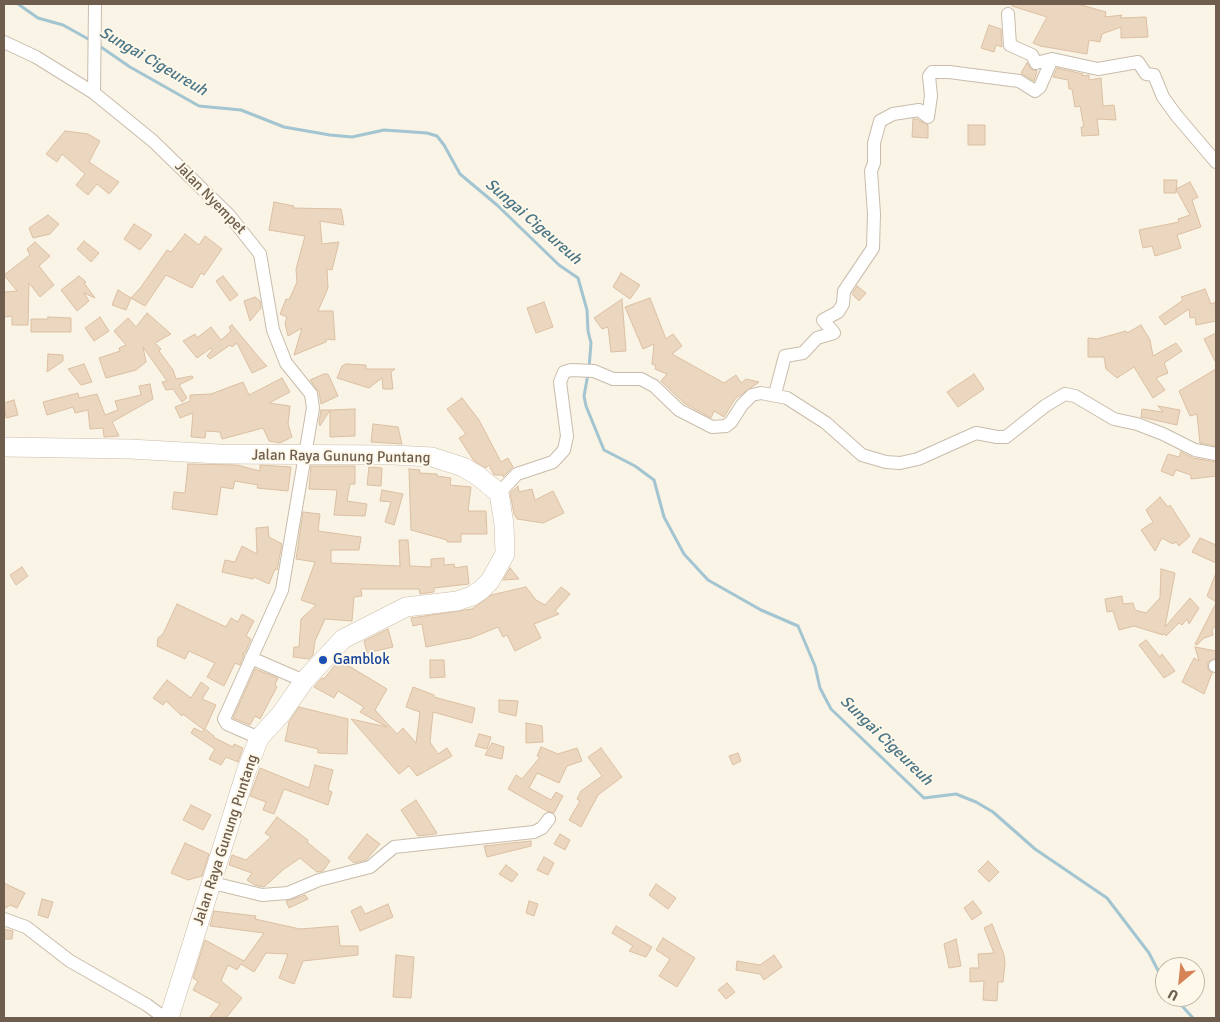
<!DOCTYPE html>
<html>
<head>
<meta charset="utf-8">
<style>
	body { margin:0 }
	#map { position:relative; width:1220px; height:1022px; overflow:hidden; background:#f9f4e5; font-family:Signika,sans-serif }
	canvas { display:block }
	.frame { position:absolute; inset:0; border:5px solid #6f5d4d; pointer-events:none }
	.north { position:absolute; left:1155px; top:957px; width:50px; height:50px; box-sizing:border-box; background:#fdf8ea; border:1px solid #c4baab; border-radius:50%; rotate:208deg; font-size:14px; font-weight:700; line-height:20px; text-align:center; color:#6f5d4d }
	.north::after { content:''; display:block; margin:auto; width:18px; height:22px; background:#d58357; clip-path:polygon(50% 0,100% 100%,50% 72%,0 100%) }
</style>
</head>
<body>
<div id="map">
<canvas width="1220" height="1022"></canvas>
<div class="frame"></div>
<div class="north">U</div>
</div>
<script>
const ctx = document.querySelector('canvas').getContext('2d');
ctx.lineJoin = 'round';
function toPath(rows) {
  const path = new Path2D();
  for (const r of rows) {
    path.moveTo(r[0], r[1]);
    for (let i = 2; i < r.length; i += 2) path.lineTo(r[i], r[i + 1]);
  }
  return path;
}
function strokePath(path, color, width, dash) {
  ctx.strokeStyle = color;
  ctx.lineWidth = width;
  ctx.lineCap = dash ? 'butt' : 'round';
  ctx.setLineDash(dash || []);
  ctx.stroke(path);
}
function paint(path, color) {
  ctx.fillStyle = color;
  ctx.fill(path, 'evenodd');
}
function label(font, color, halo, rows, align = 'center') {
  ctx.font = font + ' Signika,sans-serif';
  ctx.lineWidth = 4;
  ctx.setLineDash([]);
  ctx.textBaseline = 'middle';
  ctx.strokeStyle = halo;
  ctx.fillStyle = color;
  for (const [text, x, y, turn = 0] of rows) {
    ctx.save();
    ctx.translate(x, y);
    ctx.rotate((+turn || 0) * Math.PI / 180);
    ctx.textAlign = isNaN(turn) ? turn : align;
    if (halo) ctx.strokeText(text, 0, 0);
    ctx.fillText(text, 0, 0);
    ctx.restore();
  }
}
const stream = toPath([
	[18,4,38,18,63,25,90,40],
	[98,45,130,67,199,106,241,110,284,127,330,135,352,137,384,130,427,133,437,136,444,145,460,174,497,205,559,265,578,278,587,310,588,331,591,343,589,368],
	[588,374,584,396,586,406,604,450,635,466,654,480,664,517,684,554,708,580,761,610,798,626,815,666,820,688,831,709,924,798,956,794,976,802,993,812,1035,849,1107,898,1149,953,1165,984],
	[1174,997,1193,1018]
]);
const building = toPath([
	[1012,4,1078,4,1106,12,1105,17,1122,15,1120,18,1146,17,1148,37,1121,38,1121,27,1102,34,1100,42,1089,40,1087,54,1040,46,1033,43,1047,17,1012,6,1012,4],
	[989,25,1001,29,1002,47,996,45,994,52,981,48,989,25],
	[1027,63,1031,69,1037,71,1034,81,1021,73,1027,63],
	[1057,68,1083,74,1082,76,1089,75,1089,80,1101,78,1103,106,1114,105,1116,120,1097,119,1099,135,1082,136,1081,127,1084,127,1080,106,1075,107,1072,89,1069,89,1068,80,1053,77,1057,68],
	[913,119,917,119,928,125,928,138,912,137,913,119],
	[968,125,985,125,985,145,968,145,968,125],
	[65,131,88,134,100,141,89,162,119,182,109,194,97,184,88,195,76,185,85,174,62,154,57,162,46,154,65,131],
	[1164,180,1177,180,1176,193,1164,193,1164,180],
	[1190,182,1198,197,1192,200,1201,227,1177,235,1181,248,1155,256,1152,246,1143,248,1139,230,1179,222,1178,219,1190,215,1176,189,1190,182],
	[274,202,294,206,293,208,341,209,344,225,320,221,322,244,339,242,332,270,327,269,328,288,318,311,333,311,335,340,327,339,326,342,294,355,302,328,288,336,285,323,287,317,280,314,286,299,289,300,297,282,296,269,305,236,269,230,274,202],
	[48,215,59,224,50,234,33,238,29,228,48,215],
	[134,224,152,235,140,250,124,239,134,224],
	[185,234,199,245,205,236,222,249,204,275,201,273,192,288,166,275,145,306,131,298,141,287,167,250,171,252,185,234],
	[84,241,99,253,91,262,77,249,84,241],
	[35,242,50,256,39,266,54,285,40,297,29,283,28,325,12,325,12,316,4,317,4,292,17,291,4,275,30,255,27,249,35,242],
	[621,273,640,285,630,299,613,287,621,273],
	[79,276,86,282,84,283,95,298,84,293,89,301,77,311,61,290,79,276],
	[223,276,238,295,230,301,216,281,223,276],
	[857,286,866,293,859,301,852,294,857,286],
	[1205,289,1211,304,1216,302,1216,321,1196,325,1195,317,1190,318,1189,309,1165,325,1159,317,1183,300,1181,297,1205,289],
	[118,290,131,298,126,310,112,305,118,290],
	[255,297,260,301,261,308,250,321,244,301,255,297],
	[650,298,666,339,673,334,682,346,672,354,724,383,736,375,741,383,746,379,759,382,735,399,724,417,714,411,711,418,684,403,661,381,667,374,655,369,656,366,652,364,654,344,643,349,625,307,650,298],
	[622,299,626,351,611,352,608,327,602,329,594,318,622,299],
	[544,302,553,327,536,333,527,308,544,302],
	[147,313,171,334,155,343,161,349,159,351,173,370,176,379,192,376,193,378,179,385,187,398,182,402,173,389,166,390,162,382,167,381,143,347,146,362,136,370,106,378,99,358,120,351,119,348,126,345,114,331,128,318,136,327,147,313],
	[48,317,71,318,71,332,31,332,31,319,48,319,48,317],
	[100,317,109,331,94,341,85,328,100,317],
	[232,325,262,361,267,366,252,373,237,343,232,347,230,345,210,359,207,356,212,350,211,348,197,358,183,341,195,334,197,338,211,327,221,340,231,331,229,327,232,325],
	[1141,325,1150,340,1153,356,1176,343,1182,351,1164,363,1168,373,1156,378,1165,390,1153,398,1134,367,1117,378,1106,369,1104,357,1088,357,1088,338,1097,339,1126,331,1127,333,1141,325],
	[1216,333,1216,363,1204,339,1216,333],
	[48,354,63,355,63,361,47,372,48,354],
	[84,364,92,382,81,385,68,369,84,364],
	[346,364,366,365,366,369,395,369,391,372,393,389,383,389,382,378,369,388,337,378,342,366,346,364],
	[1216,369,1216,446,1200,443,1197,414,1190,416,1179,391,1216,369],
	[324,374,328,374,338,396,321,404,319,392,310,380,324,374],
	[974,374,984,389,958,407,947,392,974,374],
	[282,378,290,392,269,403,290,406,288,424,292,437,280,443,269,441,263,428,222,439,220,432,206,431,205,438,191,437,193,413,180,418,175,407,190,401,190,395,211,394,243,382,249,395,282,378],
	[150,384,153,399,112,422,119,436,104,437,103,428,90,429,88,410,75,413,73,407,47,415,43,402,78,393,79,398,97,394,105,415,118,410,115,401,141,395,139,386,150,384],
	[462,398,479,420,501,462,508,458,513,467,503,477,503,475,494,475,489,465,486,468,474,461,459,438,466,434,447,409,462,398],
	[14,400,18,415,6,418,4,403,14,400],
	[1158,406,1180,410,1177,425,1141,417,1142,409,1163,412,1158,406],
	[355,409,355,436,330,437,330,410,355,409],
	[321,410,330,410,320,426,319,422,321,410],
	[373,424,398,427,402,444,371,442,373,424],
	[1181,452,1193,458,1216,462,1216,476,1191,479,1191,475,1176,470,1173,476,1161,471,1168,454,1179,457,1181,452],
	[188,464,237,465,260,471,260,465,291,467,288,491,257,488,258,485,235,481,233,489,221,487,217,515,172,509,174,492,185,493,188,464],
	[311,466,355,466,355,484,350,484,347,501,367,504,365,516,334,515,337,490,309,489,311,466],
	[369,467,382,468,381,486,367,485,369,467],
	[409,469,420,470,419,473,437,474,437,476,451,478,450,485,471,487,468,511,486,511,487,534,461,534,461,542,447,542,447,540,411,530,409,469],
	[518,486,519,492,532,489,535,500,553,491,564,513,543,523,517,519,514,514,510,493,518,486],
	[382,490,403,494,394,525,385,522,391,502,380,501,382,490],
	[1160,497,1168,507,1170,505,1190,536,1179,546,1176,542,1173,544,1162,538,1155,551,1141,530,1153,522,1146,510,1160,497],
	[303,512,320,514,318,531,361,537,359,550,331,550,331,563,400,566,399,540,408,540,410,566,431,567,431,559,444,558,444,565,454,564,455,568,467,566,469,584,434,588,434,592,420,594,419,589,361,589,362,596,354,597,352,621,325,619,315,641,313,655,309,659,293,657,294,647,299,647,301,619,316,605,301,600,315,562,296,559,303,512],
	[268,527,269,537,282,544,277,570,275,569,269,584,254,577,253,579,222,572,225,560,235,562,242,546,257,554,256,528,268,527],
	[1200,538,1216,545,1216,563,1192,552,1200,538],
	[22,567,28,576,16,585,10,575,22,567],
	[510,568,519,579,503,580,510,568],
	[1161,569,1175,573,1165,627,1190,598,1199,608,1189,624,1187,619,1182,625,1179,623,1166,636,1164,633,1163,635,1134,626,1119,630,1113,611,1107,612,1105,599,1122,596,1123,604,1133,603,1135,610,1146,613,1160,598,1161,569],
	[1216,573,1216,602,1207,596,1216,573],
	[526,587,536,600,545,605,561,587,570,594,555,611,559,614,534,624,541,638,515,651,507,635,503,637,498,627,471,638,426,647,422,624,413,626,411,618,472,609,491,595,526,587],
	[1216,603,1216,625,1212,630,1213,635,1204,638,1197,645,1195,644,1216,603],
	[177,604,226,627,231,618,238,622,242,614,254,621,246,636,251,639,245,653,242,654,244,655,240,665,235,663,224,686,207,677,215,663,189,651,185,659,157,646,158,638,163,634,177,604],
	[388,629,393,647,367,653,364,641,388,629],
	[1146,640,1160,657,1162,654,1175,671,1164,678,1139,645,1146,640],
	[1195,647,1216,651,1216,658,1208,662,1208,670,1212,673,1204,694,1182,682,1194,658,1199,661,1195,647],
	[339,660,387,689,375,710,397,734,403,728,416,743,420,712,406,707,413,687,434,695,434,697,475,708,472,723,433,712,430,742,438,754,447,748,452,756,417,776,409,766,399,774,351,719,387,727,360,712,364,707,338,691,334,698,314,687,322,678,324,679,339,660],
	[430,660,444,660,445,677,430,678,430,660],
	[255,669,278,678,275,685,277,687,260,719,255,716,250,725,233,718,255,669],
	[167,680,191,698,201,682,209,688,202,699,216,705,205,729,214,736,213,737,233,747,234,744,243,748,238,762,226,757,221,765,209,759,215,749,191,733,194,728,202,732,204,730,183,714,182,716,166,701,163,705,153,698,167,680],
	[499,700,518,701,516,716,499,712,499,700],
	[299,707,348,719,347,754,318,753,318,749,285,741,289,722,299,707],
	[526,723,542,726,543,742,526,743,526,723],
	[479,734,491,737,487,749,475,746,479,734],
	[492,743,504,747,502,759,485,755,492,743],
	[541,747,558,754,577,748,582,761,567,766,559,783,537,773,529,788,551,800,556,792,563,796,554,813,547,811,508,789,516,775,522,779,540,757,537,756,541,747],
	[601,748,622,777,598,795,581,827,569,820,580,801,577,799,581,791,602,776,588,757,601,748],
	[738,753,741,761,733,765,729,756,738,753],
	[315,765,333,770,328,790,332,792,328,805,284,789,274,814,263,810,266,802,250,796,260,768,309,788,315,765],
	[416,800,437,833,435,834,418,836,401,810,416,800],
	[191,805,211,815,203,830,183,820,191,805],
	[277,817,308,840,307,842,330,861,323,871,317,872,300,858,284,869,264,887,255,885,247,880,252,873,229,865,232,855,246,860,271,837,265,833,277,817],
	[367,834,380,844,366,860,354,863,348,858,367,834],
	[560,834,570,840,565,850,554,844,560,834],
	[531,841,531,846,487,857,484,846,531,841],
	[185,843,209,854,202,876,188,880,171,873,185,843],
	[544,857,554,863,548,875,537,870,544,857],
	[988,861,999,872,989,882,978,871,988,861],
	[506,865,518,874,512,882,499,874,506,865],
	[4,883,25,893,17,908,10,905,4,909,4,883],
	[656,884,676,898,668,909,649,895,656,884],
	[305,895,308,899,289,908,286,901,305,895],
	[42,899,53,902,48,918,38,915,42,899],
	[529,901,538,904,534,916,526,913,529,901],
	[973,901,982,913,972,920,964,908,973,901],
	[388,904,393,917,360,931,351,911,361,906,365,914,388,904],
	[214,911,256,916,255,919,300,929,338,926,340,946,358,946,358,955,303,961,294,984,279,978,288,954,266,953,254,972,241,964,237,970,228,965,221,981,242,998,226,1018,209,1018,220,1004,193,990,198,981,193,978,205,940,244,961,264,933,210,926,214,911],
	[992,924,1004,955,1005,964,1003,982,998,982,997,1001,983,1000,984,981,970,982,970,968,979,968,978,954,994,953,984,928,992,924],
	[616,926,652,947,646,957,629,951,633,946,612,933,616,926],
	[4,929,13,931,12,939,4,939,4,929],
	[663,938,695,958,677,987,659,976,670,959,656,950,663,938],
	[956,939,961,966,949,968,944,944,956,939],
	[396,955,414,957,411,998,393,997,396,955],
	[774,955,782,967,764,980,760,974,736,970,737,961,760,965,774,955],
	[727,983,735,992,726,999,718,990,727,983]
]);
const street = toPath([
	[1008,14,1010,45,1032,55,1036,63,1052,59],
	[4,42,36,57,94,93,153,141,229,215,260,254,273,330,286,363,311,394,313,408,282,590,224,719,227,724,259,738],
	[1052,59,1098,69,1138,62,1146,74,1154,75,1163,97,1176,115,1216,162],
	[94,93,95,4],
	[775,394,785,356,803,353,817,338,834,333,823,320,838,312,843,304,844,291,873,248,874,214,871,171,874,163,874,143,880,121,893,114,919,110,928,117,931,96,929,76,932,72,949,72,1019,81,1035,91,1040,87,1052,59],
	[499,493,517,474,553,462,564,450,567,436,560,382,564,372,571,370,594,371,613,379,641,379,654,386,679,410,712,427,726,426,731,422,742,405,752,395,761,393,787,398,826,423,862,455,886,462,900,463,918,459,976,433,997,437,1006,437,1045,406,1065,394,1075,396,1114,419,1137,424,1163,434,1195,450,1216,454],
	[251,658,304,681],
	[1215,666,1216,666],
	[213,883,262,895,288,893,319,880,370,867,394,847,534,832,542,828,549,819],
	[4,919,26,927,70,961,147,1005,158,1013,160,1018]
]);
const secondary = toPath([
	[4,447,130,449,219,454,394,455,432,457,463,467,478,476,499,493,504,524,505,554,490,581,481,590,472,596,457,601,406,607,343,639,304,681,281,714,259,738,246,772,169,1018]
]);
const markers = [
	[323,660,5,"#1a4fb4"]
];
const streetNames = [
	["Jalan Nyempet",210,198,46],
	["Jalan Raya Gunung Puntang",341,457,1],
	["Jalan Raya Gunung Puntang",226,840,-72]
];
const transitNames = [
	["Gamblok",333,660]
];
const waterNames = [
	["Sungai Cigeureuh",153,62,30],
	["Sungai Cigeureuh",533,222,41],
	["Sungai Cigeureuh",886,741,44]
];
strokePath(stream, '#a3c4d1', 3);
paint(building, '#ebd6bf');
strokePath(building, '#dcbfa2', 1);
strokePath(street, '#c9bcac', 14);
strokePath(secondary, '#ccbdab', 20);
strokePath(street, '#fff', 12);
strokePath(secondary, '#fff', 19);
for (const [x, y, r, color] of markers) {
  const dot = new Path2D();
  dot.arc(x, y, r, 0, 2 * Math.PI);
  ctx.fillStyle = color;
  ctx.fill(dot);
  strokePath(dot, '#fdf8ea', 2);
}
label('15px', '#6f5d4d', '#fdf8ea', streetNames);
label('15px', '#164399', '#fdf8ea', transitNames, 'left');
label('italic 16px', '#4d7686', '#fdf8ea', waterNames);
</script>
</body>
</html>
